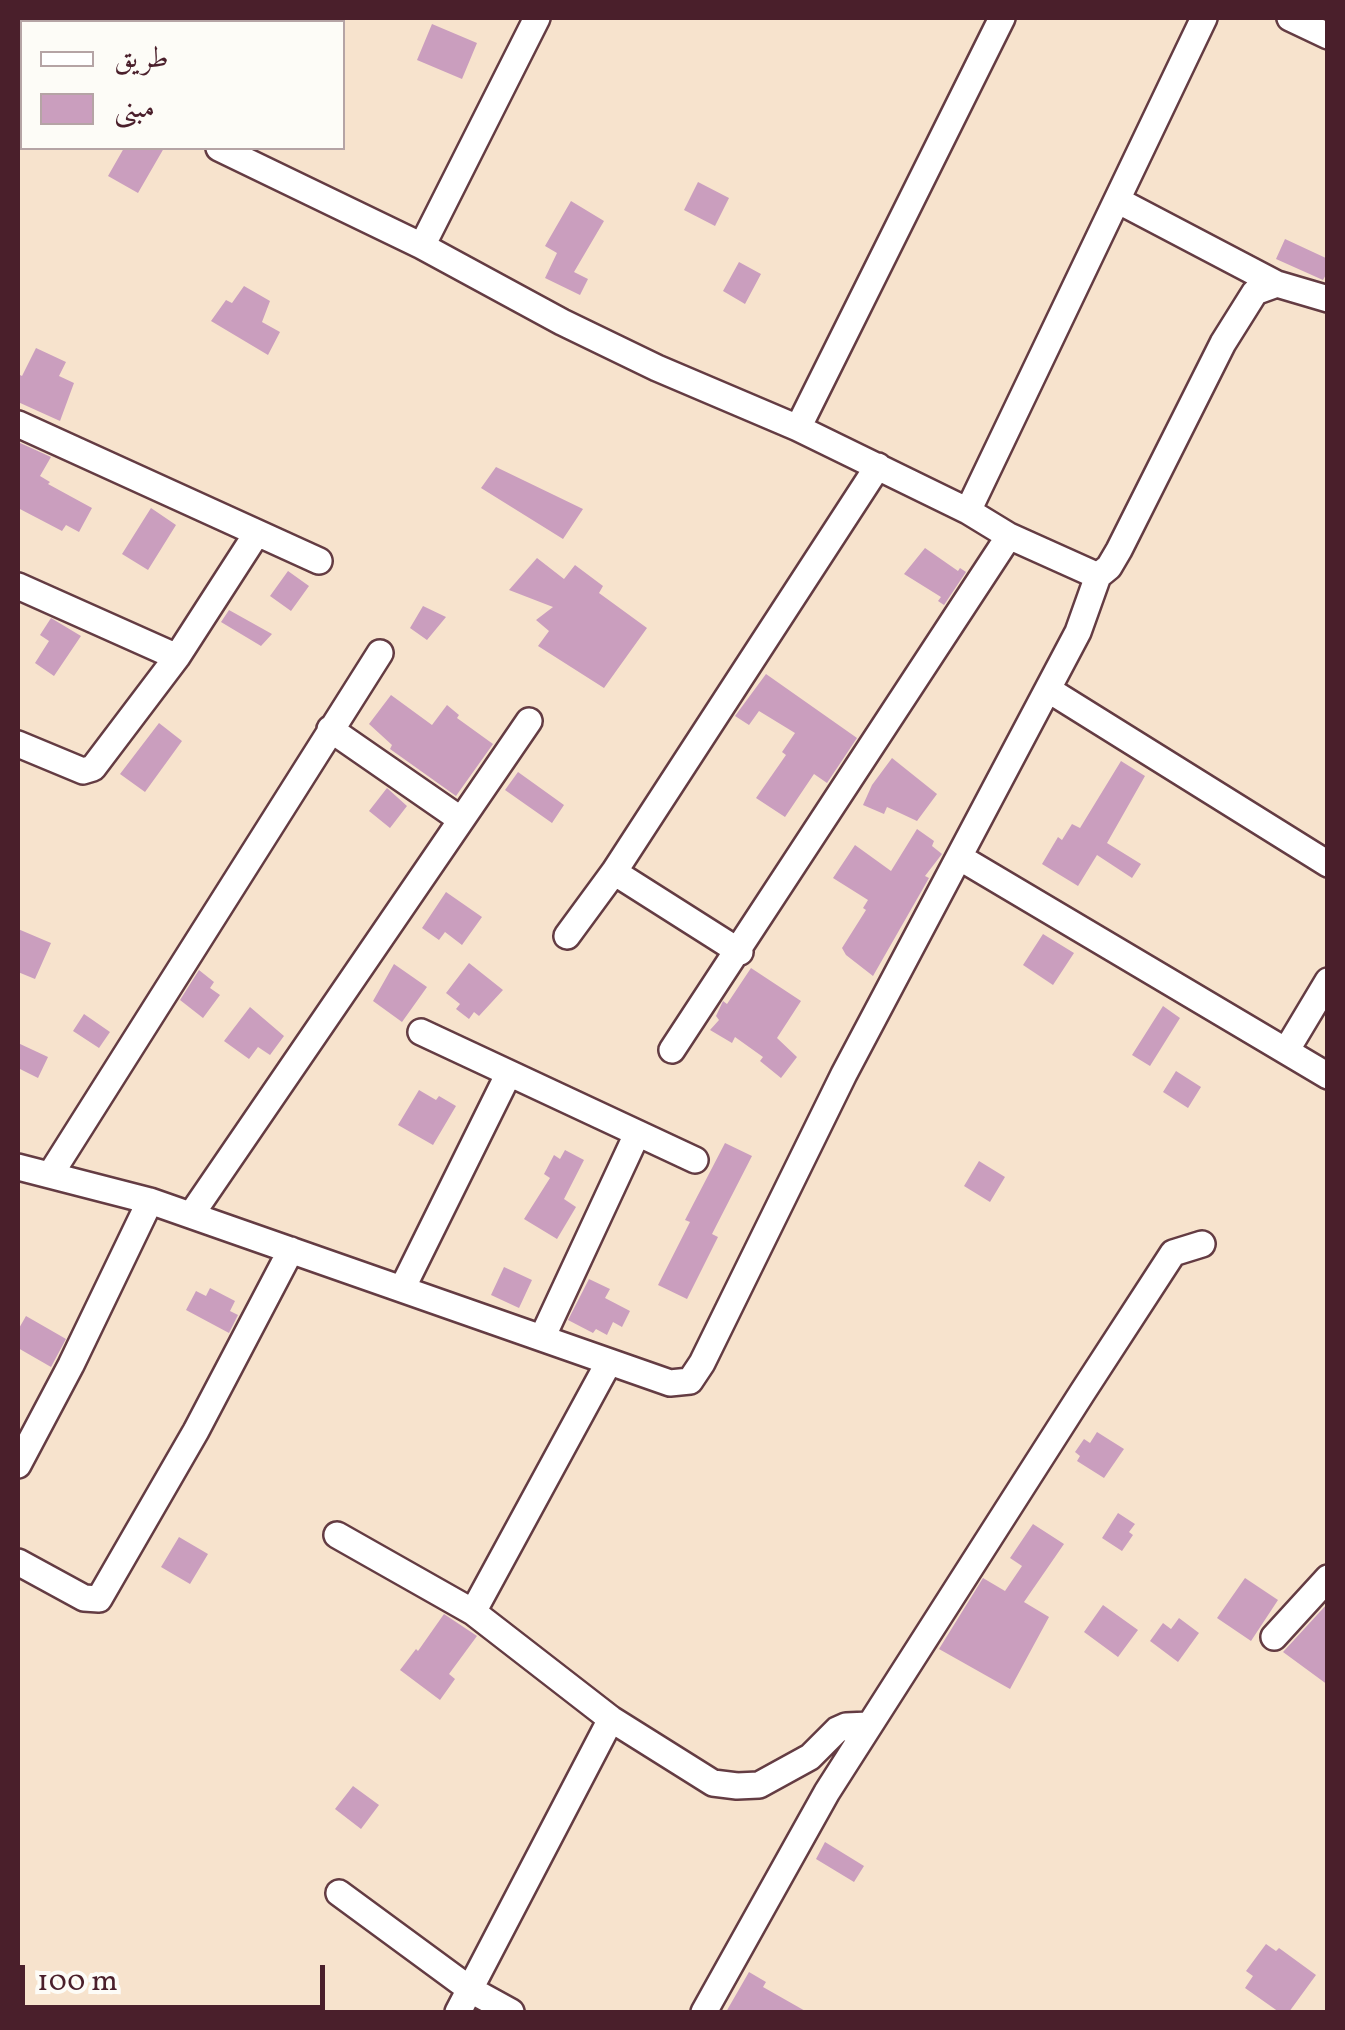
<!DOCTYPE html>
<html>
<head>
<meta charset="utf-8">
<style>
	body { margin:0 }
	#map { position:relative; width:1345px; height:2030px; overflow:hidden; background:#f7e3cd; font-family:Vollkorn,Amiri,serif }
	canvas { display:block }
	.frame { position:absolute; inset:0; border:20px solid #4a1f2b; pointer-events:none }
	.legend { position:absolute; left:20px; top:20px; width:325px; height:130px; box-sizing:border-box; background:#fdfcf7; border:2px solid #b5a4a5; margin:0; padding:12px 18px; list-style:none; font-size:30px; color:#4a1f2b }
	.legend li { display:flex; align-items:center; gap:20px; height:50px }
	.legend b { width:50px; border:2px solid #b5a4a5 }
	.scale { position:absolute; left:20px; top:1965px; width:305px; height:45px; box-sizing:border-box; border:5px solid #4a1f2b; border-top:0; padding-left:12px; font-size:30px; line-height:35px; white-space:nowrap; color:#4a1f2b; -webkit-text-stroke:8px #fdfcf7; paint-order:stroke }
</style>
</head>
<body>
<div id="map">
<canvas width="1345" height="2030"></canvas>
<div class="frame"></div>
<ul class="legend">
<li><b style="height:12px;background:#fff"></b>طريق</li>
<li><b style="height:28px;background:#ca9ebe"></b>مبنى</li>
</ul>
<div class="scale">100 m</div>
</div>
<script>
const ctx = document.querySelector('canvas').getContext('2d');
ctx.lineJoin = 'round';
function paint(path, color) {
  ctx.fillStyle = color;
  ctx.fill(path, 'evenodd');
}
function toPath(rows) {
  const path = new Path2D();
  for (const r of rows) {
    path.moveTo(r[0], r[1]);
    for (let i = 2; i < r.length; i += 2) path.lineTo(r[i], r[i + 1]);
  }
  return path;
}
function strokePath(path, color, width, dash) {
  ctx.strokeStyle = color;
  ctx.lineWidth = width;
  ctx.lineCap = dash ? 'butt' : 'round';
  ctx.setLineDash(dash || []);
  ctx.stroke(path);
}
const building = toPath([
	[432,24,477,43,462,79,417,60],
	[124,148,164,148,138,193,108,176],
	[698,182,729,198,715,226,684,210],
	[571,201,604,221,574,272,588,279,580,295,545,278,557,253,545,246],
	[1285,239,1328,259,1328,271,1323,280,1276,259],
	[739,262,761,274,745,304,723,291],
	[244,286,270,301,262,322,280,332,268,355,211,321,226,300,232,303],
	[36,348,66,362,59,376,74,383,60,421,18,402,18,374,22,376],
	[18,442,51,457,40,476,50,482,48,484,92,508,79,532,66,525,62,531,18,508],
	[496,467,583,509,563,539,481,488],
	[151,508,176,525,148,570,122,554],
	[925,548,958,571,960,568,966,572,944,605,938,601,941,597,904,574],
	[537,558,564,579,575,565,603,586,599,593,647,628,604,688,538,646,549,631,536,620,553,607,509,590],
	[288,571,309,586,291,611,270,596],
	[423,606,446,617,427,640,410,628],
	[229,610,272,634,261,646,221,622],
	[51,618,81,636,54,676,35,663,49,641,40,635],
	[766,674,857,738,827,783,814,774,785,817,756,798,786,755,782,752,795,733,759,711,749,725,735,716],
	[391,695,432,725,447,705,459,715,457,718,493,744,456,796,390,749,392,745,369,724],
	[159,723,182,741,145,792,120,774],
	[892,758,937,794,917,821,887,807,884,814,863,805,872,785],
	[1121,761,1145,776,1107,843,1141,864,1132,878,1097,855,1078,886,1042,864,1058,837,1062,840,1072,824,1080,828],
	[518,772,564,805,552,823,505,790],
	[387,788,407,806,390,828,369,811],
	[917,829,934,841,932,846,942,854,925,876,929,878,873,976,846,955,842,948,866,910,863,908,868,900,833,878,855,845,891,871],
	[446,892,482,917,462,945,445,932,439,940,422,928],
	[18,929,51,943,35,979,18,972],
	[1043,934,1074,953,1053,985,1023,965],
	[469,963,503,990,479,1016,474,1012,469,1019,456,1009,460,1004,446,993],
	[394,964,427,987,402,1022,373,1001],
	[751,968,801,1001,777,1038,797,1057,781,1078,760,1061,763,1057,735,1037,732,1043,710,1030,719,1020,716,1016,723,1001,727,1004],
	[199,970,214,982,210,988,220,995,203,1018,180,1000],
	[1163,1006,1180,1018,1150,1066,1132,1055],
	[250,1007,284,1036,270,1055,258,1047,249,1059,224,1041],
	[84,1014,110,1032,99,1048,73,1031],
	[18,1043,48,1057,38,1078,18,1068],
	[1176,1071,1201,1087,1188,1108,1163,1092],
	[419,1090,436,1100,439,1096,456,1106,433,1145,398,1125],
	[725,1143,752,1156,712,1234,718,1237,687,1299,658,1285,690,1222,685,1220],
	[565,1150,584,1160,564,1199,576,1207,557,1239,524,1219,550,1178,544,1174,554,1155,560,1159],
	[979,1161,1005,1177,990,1202,964,1186],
	[504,1267,532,1280,519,1308,491,1295],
	[589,1279,610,1289,605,1298,630,1311,622,1327,613,1322,607,1335,596,1329,593,1333,568,1320],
	[210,1288,235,1301,230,1311,238,1315,229,1333,186,1310,196,1291,206,1296],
	[26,1316,66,1339,51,1367,18,1348,18,1330],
	[1097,1432,1124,1449,1104,1478,1077,1461,1080,1456,1075,1452,1084,1439,1090,1443],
	[1118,1513,1135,1524,1129,1532,1133,1535,1122,1551,1102,1538],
	[1033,1524,1064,1544,1024,1602,1049,1617,1010,1689,939,1649,983,1578,1005,1591,1022,1566,1010,1558],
	[179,1537,208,1554,190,1584,161,1567],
	[1245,1578,1278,1600,1251,1641,1217,1618],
	[1328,1603,1328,1685,1283,1652],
	[1103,1605,1138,1630,1118,1657,1084,1632],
	[444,1614,477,1636,449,1674,455,1679,440,1700,400,1670,416,1649,418,1651],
	[1179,1618,1199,1633,1178,1662,1150,1641,1163,1623,1171,1629],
	[353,1786,379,1805,361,1829,335,1809],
	[825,1842,864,1866,854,1882,816,1859],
	[1266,1944,1276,1951,1279,1948,1316,1975,1289,2012,1279,2012,1245,1988,1253,1976,1246,1971],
	[749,1972,766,1982,763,1987,807,2012,726,2012]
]);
const minor = toPath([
	[1290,18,1328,36],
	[129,22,132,18],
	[324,22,327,18],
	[18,53,22,55],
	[219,148,422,246,562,322,657,368,798,428,968,511,1009,536,1098,576,1109,567,1119,550,1223,343,1255,292,1277,284,1328,299],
	[1117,200,1277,284],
	[422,246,537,18],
	[18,424,319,561],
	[798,428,1002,18],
	[968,511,1204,18],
	[18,586,177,657],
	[1049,690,1328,864],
	[330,729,460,819],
	[18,744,83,771,93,768,177,657,257,533],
	[959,857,1328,1076],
	[614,872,740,952],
	[567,936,614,872,878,466],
	[421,1032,695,1160],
	[672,1050,1009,536],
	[1286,1051,1328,981],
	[18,1167,150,1201,670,1383,690,1381,702,1363,844,1074,1078,632,1098,576],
	[50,1175,380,653],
	[191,1215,529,721],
	[402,1289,508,1075],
	[542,1338,637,1134],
	[609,1362,473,1612,611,1719,713,1783,737,1786,759,1785,810,1757,837,1730,846,1726,869,1725],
	[18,1465,71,1365,150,1201],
	[337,1535,473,1612],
	[18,1562,84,1598,99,1599,196,1431,291,1250],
	[1274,1637,1328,1578],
	[339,1893,471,1990,511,2012],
	[458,2012,611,1719],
	[704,2012,827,1792,1082,1393,1173,1253,1202,1244]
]);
paint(building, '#ca9ebe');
strokePath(minor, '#643c43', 30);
strokePath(minor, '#fff', 25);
</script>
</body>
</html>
